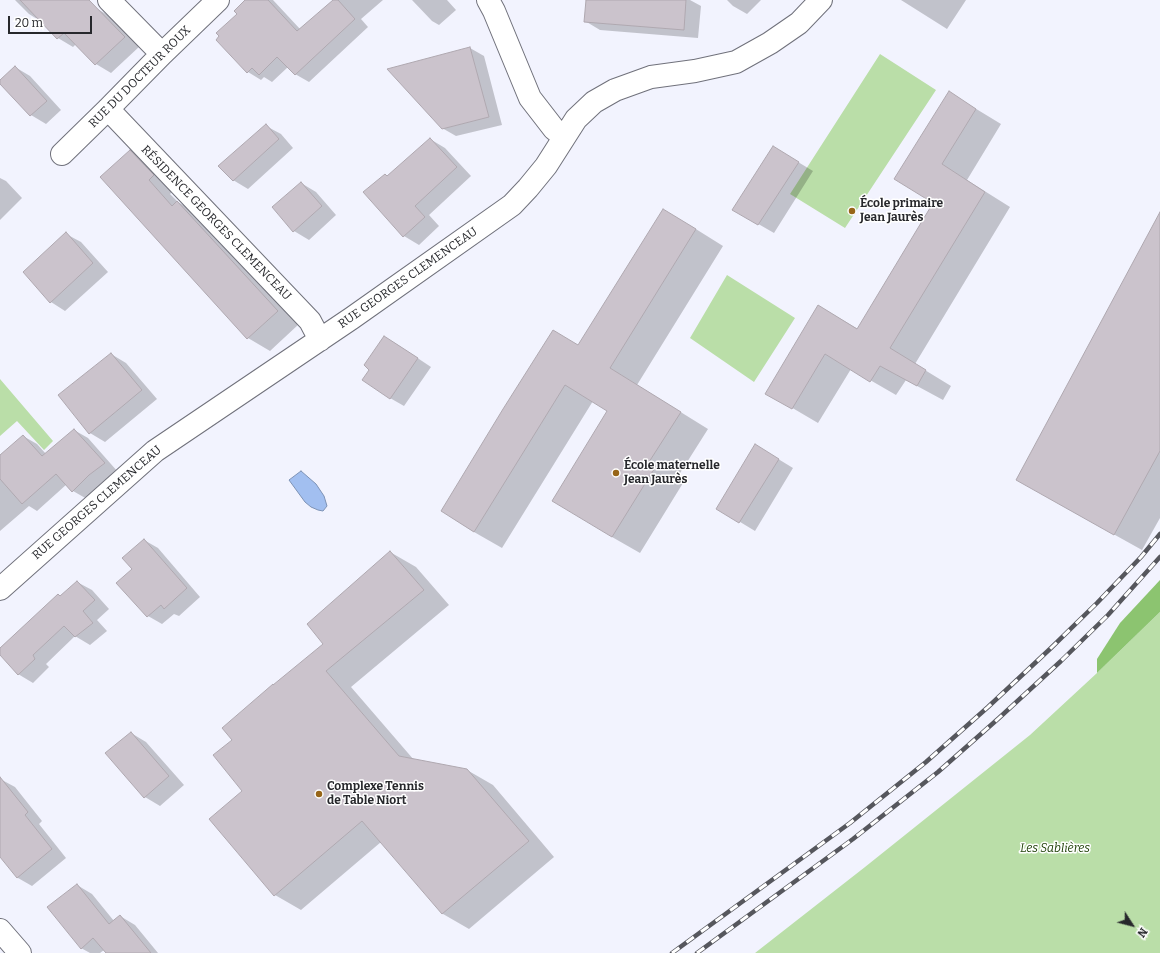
<!DOCTYPE html>
<html>
<head>
<meta charset="utf-8">
<style>
	body { margin:0 }
	#map { position:relative; width:1160px; height:953px; overflow:hidden; background:#f2f3fe; font-family:Bitter,serif }
	canvas { display:block }
	.north { position:absolute; left:1112px; top:905px; width:40px; height:40px; -webkit-text-stroke:3px #fff; paint-order:stroke; rotate:126deg; font-size:11px; font-weight:700; line-height:16px; text-align:center; color:#27282c }
	.north::after { content:''; display:block; margin:auto; width:14px; height:18px; background:#27282c; clip-path:polygon(50% 0,100% 100%,50% 72%,0 100%) }
	.scale { position:absolute; left:8px; top:16px; width:84px; height:18px; box-sizing:border-box; border:2px solid #27282c; border-top:0; padding-left:5px; font-size:12px; line-height:14px; white-space:nowrap; color:#27282c; -webkit-text-stroke:3px #fff; paint-order:stroke }
</style>
</head>
<body>
<div id="map">
<canvas width="1160" height="953"></canvas>
<div class="north">N</div>
<div class="scale">20 m</div>
</div>
<script>
const ctx = document.querySelector('canvas').getContext('2d');
ctx.lineJoin = 'round';
function paint(path, color) {
  ctx.fillStyle = color;
  ctx.fill(path, 'evenodd');
}
function toPath(rows) {
  const path = new Path2D();
  for (const r of rows) {
    path.moveTo(r[0], r[1]);
    for (let i = 2; i < r.length; i += 2) path.lineTo(r[i], r[i + 1]);
  }
  return path;
}
function strokePath(path, color, width, dash) {
  ctx.strokeStyle = color;
  ctx.lineWidth = width;
  ctx.lineCap = dash ? 'butt' : 'round';
  ctx.setLineDash(dash || []);
  ctx.stroke(path);
}
function label(font, color, halo, rows, align = 'center') {
  ctx.font = font + ' Bitter,serif';
  ctx.lineWidth = 3;
  ctx.setLineDash([]);
  ctx.textBaseline = 'middle';
  ctx.strokeStyle = halo;
  ctx.fillStyle = color;
  for (const [text, x, y, turn = 0] of rows) {
    ctx.save();
    ctx.translate(x, y);
    ctx.rotate((+turn || 0) * Math.PI / 180);
    ctx.textAlign = isNaN(turn) ? turn : align;
    if (halo) ctx.strokeText(text, 0, 0);
    ctx.fillText(text, 0, 0);
    ctx.restore();
  }
}
const green = toPath([
	[880,54,936,90,845,228,790,194],
	[727,275,795,318,754,382,690,338],
	[0,379,53,441,44,450,17,421,0,436],
	[1160,612,1160,953,755,953,865,867,1030,735,1097,673]
]);
const forest = toPath([
	[1160,580,1160,612,1097,673,1097,659,1120,623]
]);
const water = toPath([
	[301,471,316,484,324,496,327,506,323,511,318,510,311,507,305,502,289,480,301,471]
]);
const shadow = toPath([
	[15,0,72,0,96,8,111,17,140,46,111,73,96,64,76,44,73,47,58,38,42,22,29,14],
	[247,0,273,0,300,29,334,0,383,0,361,19,368,27,309,82,295,74,288,67,272,82,264,77,261,80,248,72,221,36,239,14],
	[412,0,447,0,456,10,439,25,432,21],
	[587,0,690,0,701,6,698,38,600,30,585,21],
	[727,0,761,0,747,14,733,6],
	[901,0,966,0,947,29],
	[470,48,484,56,502,125,456,136,442,128],
	[15,67,30,76,61,110,46,124,31,115,0,83,0,81],
	[950,93,1001,124,967,180,1010,207,915,364,951,386,943,400,906,380,896,395,851,369,818,423,767,393,819,306,858,329,934,203],
	[266,126,281,134,293,148,248,189,233,180],
	[430,139,445,148,471,176,429,215,439,226,419,245,404,236,388,177],
	[130,151,152,164,175,189,170,194,178,202,200,215,299,324,270,351,248,338],
	[788,156,813,171,774,233,734,210],
	[0,178,6,181,22,198,0,220],
	[301,183,316,192,336,215,309,240,294,231],
	[1160,213,1160,518,1142,550,1045,496],
	[691,226,723,246,637,385,708,429,677,478,683,483,640,553,612,537,608,411,593,401,502,548,474,532,442,511,578,346],
	[66,234,81,242,108,272,65,311,51,302],
	[385,337,398,345,431,367,404,406,390,398,371,369],
	[111,354,126,363,157,399,105,442,90,433,59,396],
	[74,430,88,438,118,472,87,499,73,491,67,484,37,511,29,506,0,531,0,456,23,436,37,444,46,454],
	[770,454,793,468,755,531,717,508],
	[144,540,158,548,200,597,179,616,174,614,162,624,148,616,134,569],
	[390,552,416,567,449,605,351,687,414,760,467,770,493,785,554,857,469,929,443,914,381,842,301,910,275,895,243,791,234,740,324,644],
	[77,582,92,590,109,609,97,620,107,631,90,645,75,636,46,664,49,667,33,683,18,674,0,654,0,649],
	[131,733,146,742,184,785,160,806,145,797,107,753],
	[0,777,2,780,15,787,42,821,39,824,66,858,32,886,18,878,0,856],
	[77,885,92,894,114,921,120,916,135,925,158,953,107,953,104,950,100,953,90,953,81,948]
]);
const building = toPath([
	[20,0,89,0,125,37,95,65,64,33,57,39,20,0],
	[245,0,268,0,297,31,333,0,338,0,355,19,295,75,277,57,259,75,252,68,247,73,216,40,219,36,216,33,237,14,234,11,245,0],
	[586,0,686,0,684,30,584,22,586,0],
	[470,47,489,117,442,129,387,69,470,47],
	[15,66,47,101,30,116,0,84,0,80,15,66],
	[949,91,976,109,942,164,985,192,890,348,926,370,917,386,880,366,870,382,825,354,792,409,765,394,818,305,857,329,933,203,894,179,949,91],
	[266,124,279,139,233,181,218,166,266,124],
	[430,138,457,167,415,206,425,217,403,237,363,192,385,174,387,176,430,138],
	[773,146,799,162,758,225,732,210,773,146],
	[130,150,154,175,149,180,172,206,177,201,278,311,247,339,100,177,130,150],
	[301,182,322,206,293,232,272,207,301,182],
	[663,209,696,229,610,368,681,412,649,462,656,466,612,537,552,501,607,411,565,385,474,532,441,511,503,409,553,330,578,345,663,209],
	[1160,212,1160,451,1114,535,1016,480,1160,212],
	[66,232,93,263,50,303,23,272,66,232],
	[384,336,418,358,390,399,362,380,369,370,364,365,384,336],
	[111,353,142,390,89,434,58,395,111,353],
	[74,429,105,463,89,475,72,492,56,474,22,504,0,479,0,455,23,435,42,456,74,429],
	[755,444,779,459,739,523,716,509,755,444],
	[144,539,187,588,164,609,161,605,147,617,116,583,132,569,122,558,144,539],
	[390,551,424,590,326,671,399,756,467,769,529,841,442,914,362,821,274,896,209,819,242,791,213,755,232,740,222,728,273,684,273,685,323,644,307,624,390,551],
	[77,581,95,600,83,611,93,623,75,637,64,626,33,655,35,659,18,675,0,655,0,648,58,594,60,596,77,581],
	[131,732,169,776,144,798,105,753,131,732],
	[0,777,28,812,25,815,52,849,17,878,0,857,0,777],
	[77,884,109,924,120,915,151,953,106,953,93,938,81,949,47,907,77,884]
]);
const minor = toPath([
	[109,0,162,54],
	[488,0,494,11,530,98,554,129,564,137],
	[108,109,310,321,320,340],
	[62,154,108,109,162,54,218,0],
	[0,589,155,451,352,318,512,205,528,188,546,166,576,119,594,102,615,90,651,77,695,71,736,62,770,43,799,23,821,0],
	[0,930,20,953]
]);
const rail = toPath([
	[672,953,850,823,926,762,988,707,1051,648,1097,603,1141,557,1160,534],
	[697,953,853,839,938,772,999,718,1061,661,1108,615,1160,557]
]);
const markers = [
	[852,211,4,"#976518"],
	[616,473,4,"#976518"],
	[319,794,4,"#976518"]
];
const streetNames = [
	["RUE DU DOCTEUR ROUX",140,77,-45],
	["RÉSIDENCE GEORGES CLEMENCEAU",216,223,46],
	["RUE GEORGES CLEMENCEAU",408,278,-35],
	["RUE GEORGES CLEMENCEAU",97,503,-41]
];
const poiNames = [
	["École primaire",860,204],
	["Jean Jaurès",860,218],
	["École maternelle",624,466],
	["Jean Jaurès",624,480],
	["Complexe Tennis",327,787],
	["de Table Niort",327,801]
];
const parkNames = [
	["Les Sablières",1055,849]
];
paint(green, '#badea8');
paint(forest, '#8cc470');
paint(water, '#a2bff0');
strokePath(water, '#7d92b5', 1);
paint(shadow, '#0003');
paint(building, '#cbc3cc');
strokePath(building, '#afa8b0', 1);
strokePath(minor, '#70717b', 24);
strokePath(minor, '#fff', 22);
strokePath(rail, '#56575d', 4.5);
strokePath(rail, '#fff', 3, [9]);
for (const [x, y, r, color] of markers) {
  const dot = new Path2D();
  dot.arc(x, y, r, 0, 2 * Math.PI);
  ctx.fillStyle = color;
  ctx.fill(dot);
  strokePath(dot, '#fff', 1.5);
}
label('12px', '#27282c', '#fff', streetNames);
label('bold 12px', '#27282c', '#fff', poiNames, 'left');
label('italic 12px', '#183b00', '#fff', parkNames);
</script>
</body>
</html>
